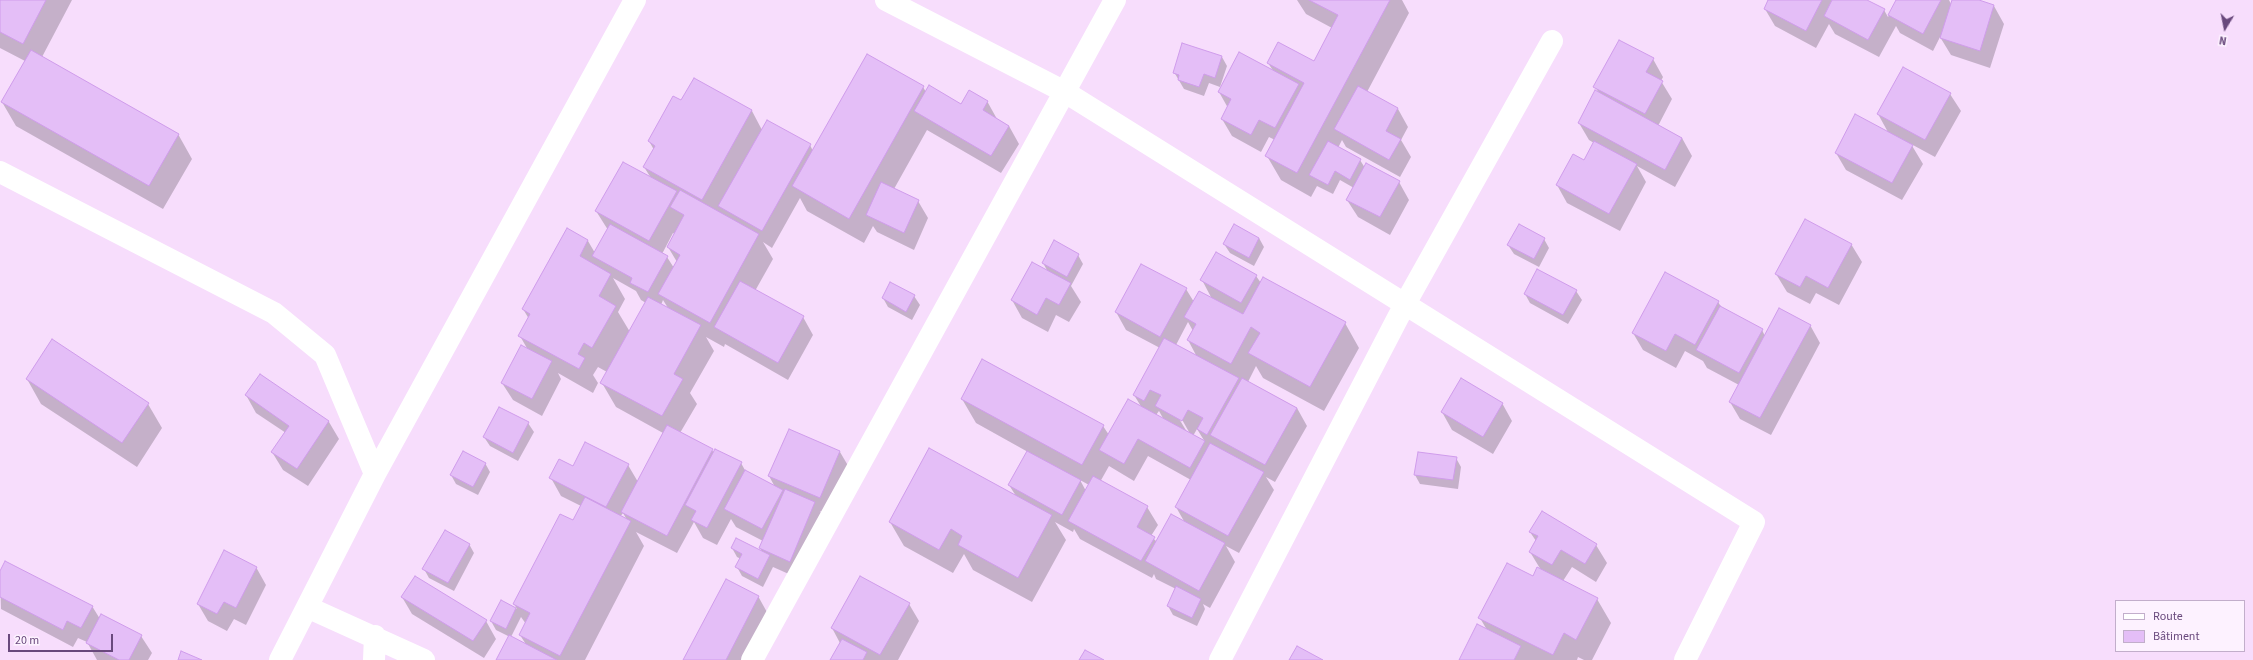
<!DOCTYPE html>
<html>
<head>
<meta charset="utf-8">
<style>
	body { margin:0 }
	#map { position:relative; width:2253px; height:660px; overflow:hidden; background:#fce9fe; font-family:"Source Sans 3",sans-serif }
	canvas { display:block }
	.legend { position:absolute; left:2115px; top:600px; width:130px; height:52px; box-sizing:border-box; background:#fdf2ff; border:1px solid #c2aecb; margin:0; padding:5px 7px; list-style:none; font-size:12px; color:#69497d }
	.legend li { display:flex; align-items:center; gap:8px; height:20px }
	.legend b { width:20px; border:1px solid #c2aecb }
	.north { position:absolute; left:2205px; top:8px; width:40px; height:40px; -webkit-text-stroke:3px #fdf2ff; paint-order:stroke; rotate:190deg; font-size:11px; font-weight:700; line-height:16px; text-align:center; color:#69497d }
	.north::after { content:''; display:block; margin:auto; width:14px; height:18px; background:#69497d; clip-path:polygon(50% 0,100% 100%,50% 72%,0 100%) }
	.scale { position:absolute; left:8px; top:634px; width:105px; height:18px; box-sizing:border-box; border:2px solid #69497d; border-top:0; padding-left:5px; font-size:12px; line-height:14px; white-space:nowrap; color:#69497d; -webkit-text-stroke:3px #fdf2ff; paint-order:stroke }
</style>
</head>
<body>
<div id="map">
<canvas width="2253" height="660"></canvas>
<ul class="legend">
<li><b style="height:5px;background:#fff"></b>Route</li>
<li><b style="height:11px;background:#e4bef7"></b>Bâtiment</li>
</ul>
<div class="north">N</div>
<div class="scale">20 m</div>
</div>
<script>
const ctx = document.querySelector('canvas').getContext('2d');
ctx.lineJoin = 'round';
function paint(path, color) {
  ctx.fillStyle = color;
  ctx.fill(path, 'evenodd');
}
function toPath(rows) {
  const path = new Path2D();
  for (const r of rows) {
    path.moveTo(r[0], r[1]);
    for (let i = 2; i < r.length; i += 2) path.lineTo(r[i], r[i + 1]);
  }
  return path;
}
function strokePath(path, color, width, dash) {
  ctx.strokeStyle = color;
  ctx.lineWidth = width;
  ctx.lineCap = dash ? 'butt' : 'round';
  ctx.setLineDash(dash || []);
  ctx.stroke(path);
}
const residential = toPath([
	[0,0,2253,0,2253,660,0,660],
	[2116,601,2244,601,2244,651,2116,651]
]);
const shadow = toPath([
	[0,0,72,0,42,57,178,134,192,159,163,209,16,126,2,102,25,61,0,48],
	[1297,0,1402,0,1409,13,1367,92,1398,109,1408,127,1401,140,1411,157,1400,177,1346,147,1342,140,1338,148,1360,160,1365,168,1399,182,1409,200,1390,235,1358,217,1347,200,1354,188,1340,180,1333,194,1317,186,1311,197,1281,180,1267,156,1275,140,1269,137,1261,152,1232,136,1222,119,1228,108,1219,92,1274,72,1268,63,1314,62,1332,28,1306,14],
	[1769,0,1865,0,1884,10,1888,17,1898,0,1949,0,1951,4,1953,0,1975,0,1994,6,2004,24,1990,68,1951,55,1940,37,1933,51,1900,33,1896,26,1879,57,1835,34,1829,24,1816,48,1775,26,1765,9],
	[867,55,923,87,926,92,961,105,987,101,997,119,1009,126,1019,144,1001,173,927,130,894,189,918,201,928,218,914,250,877,232,873,226,864,243,807,211,800,198,772,248,763,242,773,259,755,291,803,317,813,335,788,380,725,344,724,347,706,337,714,351,690,393,697,404,680,433,714,452,741,463,746,472,775,487,769,476,840,452,850,469,830,516,820,511,825,520,800,579,773,567,763,587,742,576,737,567,741,559,737,557,732,548,762,552,760,548,763,541,736,527,731,519,717,545,703,538,694,522,677,553,636,532,644,546,585,660,497,660,510,637,496,630,491,621,501,601,517,609,514,604,573,522,581,506,561,496,551,478,573,467,628,465,638,482,663,433,616,407,602,383,607,372,598,367,593,375,598,383,593,393,558,373,561,379,542,416,513,400,502,383,528,350,520,336,529,319,523,309,567,229,588,241,595,253,608,230,596,211,651,178,644,167,654,150,649,141,681,102,694,79,752,111,762,130,810,145,813,151],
	[673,233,675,234,668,247,677,262,674,268,667,257,662,254],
	[613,278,636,291,641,300,646,303,630,332,618,312,625,299],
	[663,300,668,308,661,305],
	[623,513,627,520,620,517],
	[521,617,526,624,520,635,527,646,511,637],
	[1222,57,1227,66,1220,87,1209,83,1204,96,1184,89,1174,72],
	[1653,59,1663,77,1661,81,1672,99,1658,126,1682,138,1692,156,1675,187,1637,166,1646,182,1620,231,1567,203,1557,185,1584,161,1594,143,1589,140,1579,123,1599,93,1595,87],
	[1950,94,1961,111,1935,157,1911,144,1923,164,1902,200,1846,170,1836,153,1889,134,1878,114],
	[1259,238,1264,247,1254,266,1230,253,1224,244],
	[1544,239,1549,248,1539,267,1514,254,1508,245],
	[1851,244,1862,262,1839,305,1816,293,1810,304,1787,292,1776,274],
	[1078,255,1083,264,1071,286,1081,302,1069,322,1056,315,1048,332,1022,318,1012,300,1048,272,1043,263],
	[1142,265,1186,289,1194,302,1212,299,1202,280,1256,276,1261,283,1345,323,1359,348,1324,411,1263,378,1256,366,1248,382,1297,408,1307,426,1275,482,1266,477,1274,490,1239,553,1226,546,1235,562,1210,608,1203,604,1205,609,1197,626,1173,615,1168,606,1176,589,1156,579,1154,574,1152,578,1080,539,1074,529,1073,532,1055,522,1066,540,1032,602,973,570,964,554,953,573,904,546,890,522,1016,496,1009,485,1028,452,976,423,962,399,1103,426,1109,435,1142,408,1134,395,1160,348,1126,330,1116,312],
	[1188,322,1193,331,1188,340,1197,357,1176,345],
	[1159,411,1164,420,1156,415],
	[1180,416,1189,432,1187,432,1178,417],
	[1197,429,1205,442,1193,436],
	[1148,456,1191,480,1176,507,1185,523,1157,542,1151,536,1158,525,1147,507,1100,482,1109,466,1134,481],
	[1080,480,1089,485,1086,491],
	[1576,291,1582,300,1568,324,1530,303,1525,294],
	[914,296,920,305,912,320,888,307,883,298],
	[1718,302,1722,308,1762,330,1765,336,1810,325,1820,343,1771,435,1740,419,1730,402,1739,385,1707,368,1703,361,1685,351,1676,368,1643,350,1633,333],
	[27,379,148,404,162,428,137,467,41,404],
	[246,395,329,422,339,439,308,486,283,470,272,452,286,433,256,413],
	[1502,403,1512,421,1493,454,1452,430,1442,412],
	[528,423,534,432,518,461,490,446,484,437],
	[1456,458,1461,467,1458,489,1420,484,1415,475],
	[485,463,490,472,478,495,456,484,451,475],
	[1542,513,1596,545,1607,563,1596,582,1572,567,1563,581,1597,599,1611,623,1592,660,1584,660,1578,657,1577,660,1461,660,1487,630,1480,618,1541,570,1530,552,1536,541,1530,532],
	[469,544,474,553,454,591,429,578,424,569],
	[256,567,266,585,246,625,234,619,227,631,208,621,198,604],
	[0,573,92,606,100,619,141,636,152,653,148,660,97,660,87,642,78,638,73,647,1,609],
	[758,596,768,614,745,660,684,660],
	[402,597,486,621,496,639,484,658,412,614],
	[909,604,919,621,898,660,831,660,840,643,832,628]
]);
const building = toPath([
	[0,0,46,0,23,44,0,32,0,0],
	[1309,0,1390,0,1297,173,1265,156,1304,83,1267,63,1278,42,1314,61,1338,15,1309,0],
	[1768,0,1822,0,1806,31,1764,9,1768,0],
	[1832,0,1867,0,1885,9,1868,40,1824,16,1832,0],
	[1896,0,1941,0,1923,34,1888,15,1896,0],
	[1952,0,1979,0,1994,5,1980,51,1940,38,1952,0],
	[1619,40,1654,58,1646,72,1663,81,1645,114,1593,87,1619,40],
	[1182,43,1222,56,1215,78,1204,74,1199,87,1178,80,1179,75,1173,73,1182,43],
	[31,50,179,134,149,186,1,102,31,50],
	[1239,52,1299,84,1275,128,1259,120,1251,135,1221,119,1231,99,1218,92,1239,52],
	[867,54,924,86,849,219,792,186,867,54],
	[1903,67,1951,93,1925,140,1877,114,1903,67],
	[694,78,752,110,702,200,643,167,655,146,648,141,673,96,681,100,694,78],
	[929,85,961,104,969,90,988,101,983,110,1009,126,991,156,914,111,929,85],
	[1358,86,1398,108,1386,131,1401,139,1389,160,1334,129,1358,86],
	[1595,90,1682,138,1665,170,1578,123,1595,90],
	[1855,114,1913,145,1892,183,1835,153,1855,114],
	[767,120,811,144,762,231,718,206,767,120],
	[1328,141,1361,159,1350,180,1335,171,1328,185,1309,175,1328,141],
	[1594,141,1637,164,1609,214,1556,185,1573,154,1584,160,1594,141],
	[623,162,677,191,649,241,595,211,623,162],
	[1366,163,1400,181,1380,217,1346,200,1366,163],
	[881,182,919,200,904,233,866,215,881,182],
	[680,190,759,234,710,323,658,294,680,255,667,247,684,215,670,207,680,190],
	[1805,219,1852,244,1828,288,1806,276,1800,287,1775,274,1805,219],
	[610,224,668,256,648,292,630,283,632,278,592,256,610,224],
	[1234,224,1259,238,1249,258,1223,244,1234,224],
	[1519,224,1545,238,1534,259,1507,245,1519,224],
	[567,228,588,240,580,256,611,274,599,296,616,306,592,348,584,343,578,354,585,358,579,369,518,336,530,314,522,309,567,228],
	[1054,240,1079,254,1067,277,1042,263,1054,240],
	[1216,252,1257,275,1241,303,1200,280,1216,252],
	[1032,262,1071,283,1059,305,1046,298,1037,315,1011,300,1032,262],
	[1141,264,1187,288,1160,337,1115,312,1141,264],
	[1537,269,1577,290,1563,315,1524,294,1537,269],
	[1665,272,1719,301,1695,345,1675,334,1666,351,1632,333,1665,272],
	[1263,277,1346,322,1310,387,1248,353,1260,333,1251,327,1231,364,1187,340,1196,324,1184,317,1199,291,1243,314,1263,277],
	[740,281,804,316,778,363,714,327,740,281],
	[890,282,915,295,906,312,882,298,890,282],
	[648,297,701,325,674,374,683,379,662,416,600,383,648,297],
	[1720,306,1763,329,1739,373,1696,350,1720,306],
	[1779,308,1811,325,1760,418,1729,402,1779,308],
	[1164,338,1239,378,1207,435,1197,429,1203,418,1188,410,1182,421,1155,406,1161,395,1150,390,1144,401,1133,395,1164,338],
	[52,339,149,403,122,443,26,379,52,339],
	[521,345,552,361,532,399,501,383,521,345],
	[982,359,1104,425,1082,465,961,399,982,359],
	[260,374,329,421,297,469,271,452,289,426,245,395,260,374],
	[1242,378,1297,408,1265,465,1210,435,1242,378],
	[1461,378,1503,403,1483,437,1441,412,1461,378],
	[1128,399,1205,441,1190,468,1138,439,1124,464,1099,450,1128,399],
	[499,407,529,422,513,453,483,437,499,407],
	[667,425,713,449,667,536,621,512,667,425],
	[789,429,840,451,820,498,768,476,789,429],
	[585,442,629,464,606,507,549,478,559,459,573,466,585,442],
	[1210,443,1264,472,1228,536,1175,507,1210,443],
	[929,448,1052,515,1018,578,958,545,962,536,951,529,939,550,889,522,929,448],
	[715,449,742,462,707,528,691,520,696,511,685,505,715,449],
	[463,451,486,463,473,487,450,475,463,451],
	[1027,451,1081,480,1062,515,1008,485,1027,451],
	[1418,452,1457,457,1453,480,1414,475,1418,452],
	[745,470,783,490,762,529,724,509,745,470],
	[1093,476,1148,506,1137,527,1155,537,1141,561,1068,521,1093,476],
	[785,489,815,502,790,562,759,548,785,489],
	[585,497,631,521,560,656,519,635,530,613,513,604,560,514,573,520,585,497],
	[1542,511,1597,544,1585,564,1561,550,1552,565,1529,552,1538,536,1529,532,1542,511],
	[1171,514,1225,543,1199,591,1145,561,1171,514],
	[445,530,470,544,448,583,422,569,445,530],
	[736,538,770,555,758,579,735,567,742,554,731,548,736,538],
	[224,550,257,567,236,608,224,602,217,614,197,604,224,550],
	[5,561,93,606,81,628,67,621,63,630,0,597,0,571,5,561],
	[1507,563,1533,576,1537,567,1598,598,1576,640,1564,633,1553,655,1478,618,1507,563],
	[415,576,487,620,473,641,401,597,415,576],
	[860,576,910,603,880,655,831,628,860,576],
	[726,579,759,596,726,660,683,660,726,579],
	[1176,586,1201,599,1192,618,1167,606,1176,586],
	[501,600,516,608,506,629,490,621,501,600],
	[101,614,142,635,129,660,119,660,86,643,101,614],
	[1477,624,1521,646,1514,660,1459,660,1477,624],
	[509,635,557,660,496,660,509,635],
	[842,639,867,652,863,660,830,660,842,639],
	[1297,646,1323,660,1289,660,1297,646],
	[1085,650,1104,660,1079,660,1085,650],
	[181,651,202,660,178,660,181,651]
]);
const minor = toPath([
	[886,0,1065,92,1754,522,1685,660],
	[0,172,274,313,325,355,375,474],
	[307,607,424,660],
	[280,660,375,474,635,0],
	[374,660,375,636],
	[752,660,1115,0],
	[1220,660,1405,304,1552,41]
]);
paint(residential, '#f7ddfc');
paint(shadow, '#0003');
paint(building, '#e4bef7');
strokePath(building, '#d09cec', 1);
strokePath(minor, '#fff', 22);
</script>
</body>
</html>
